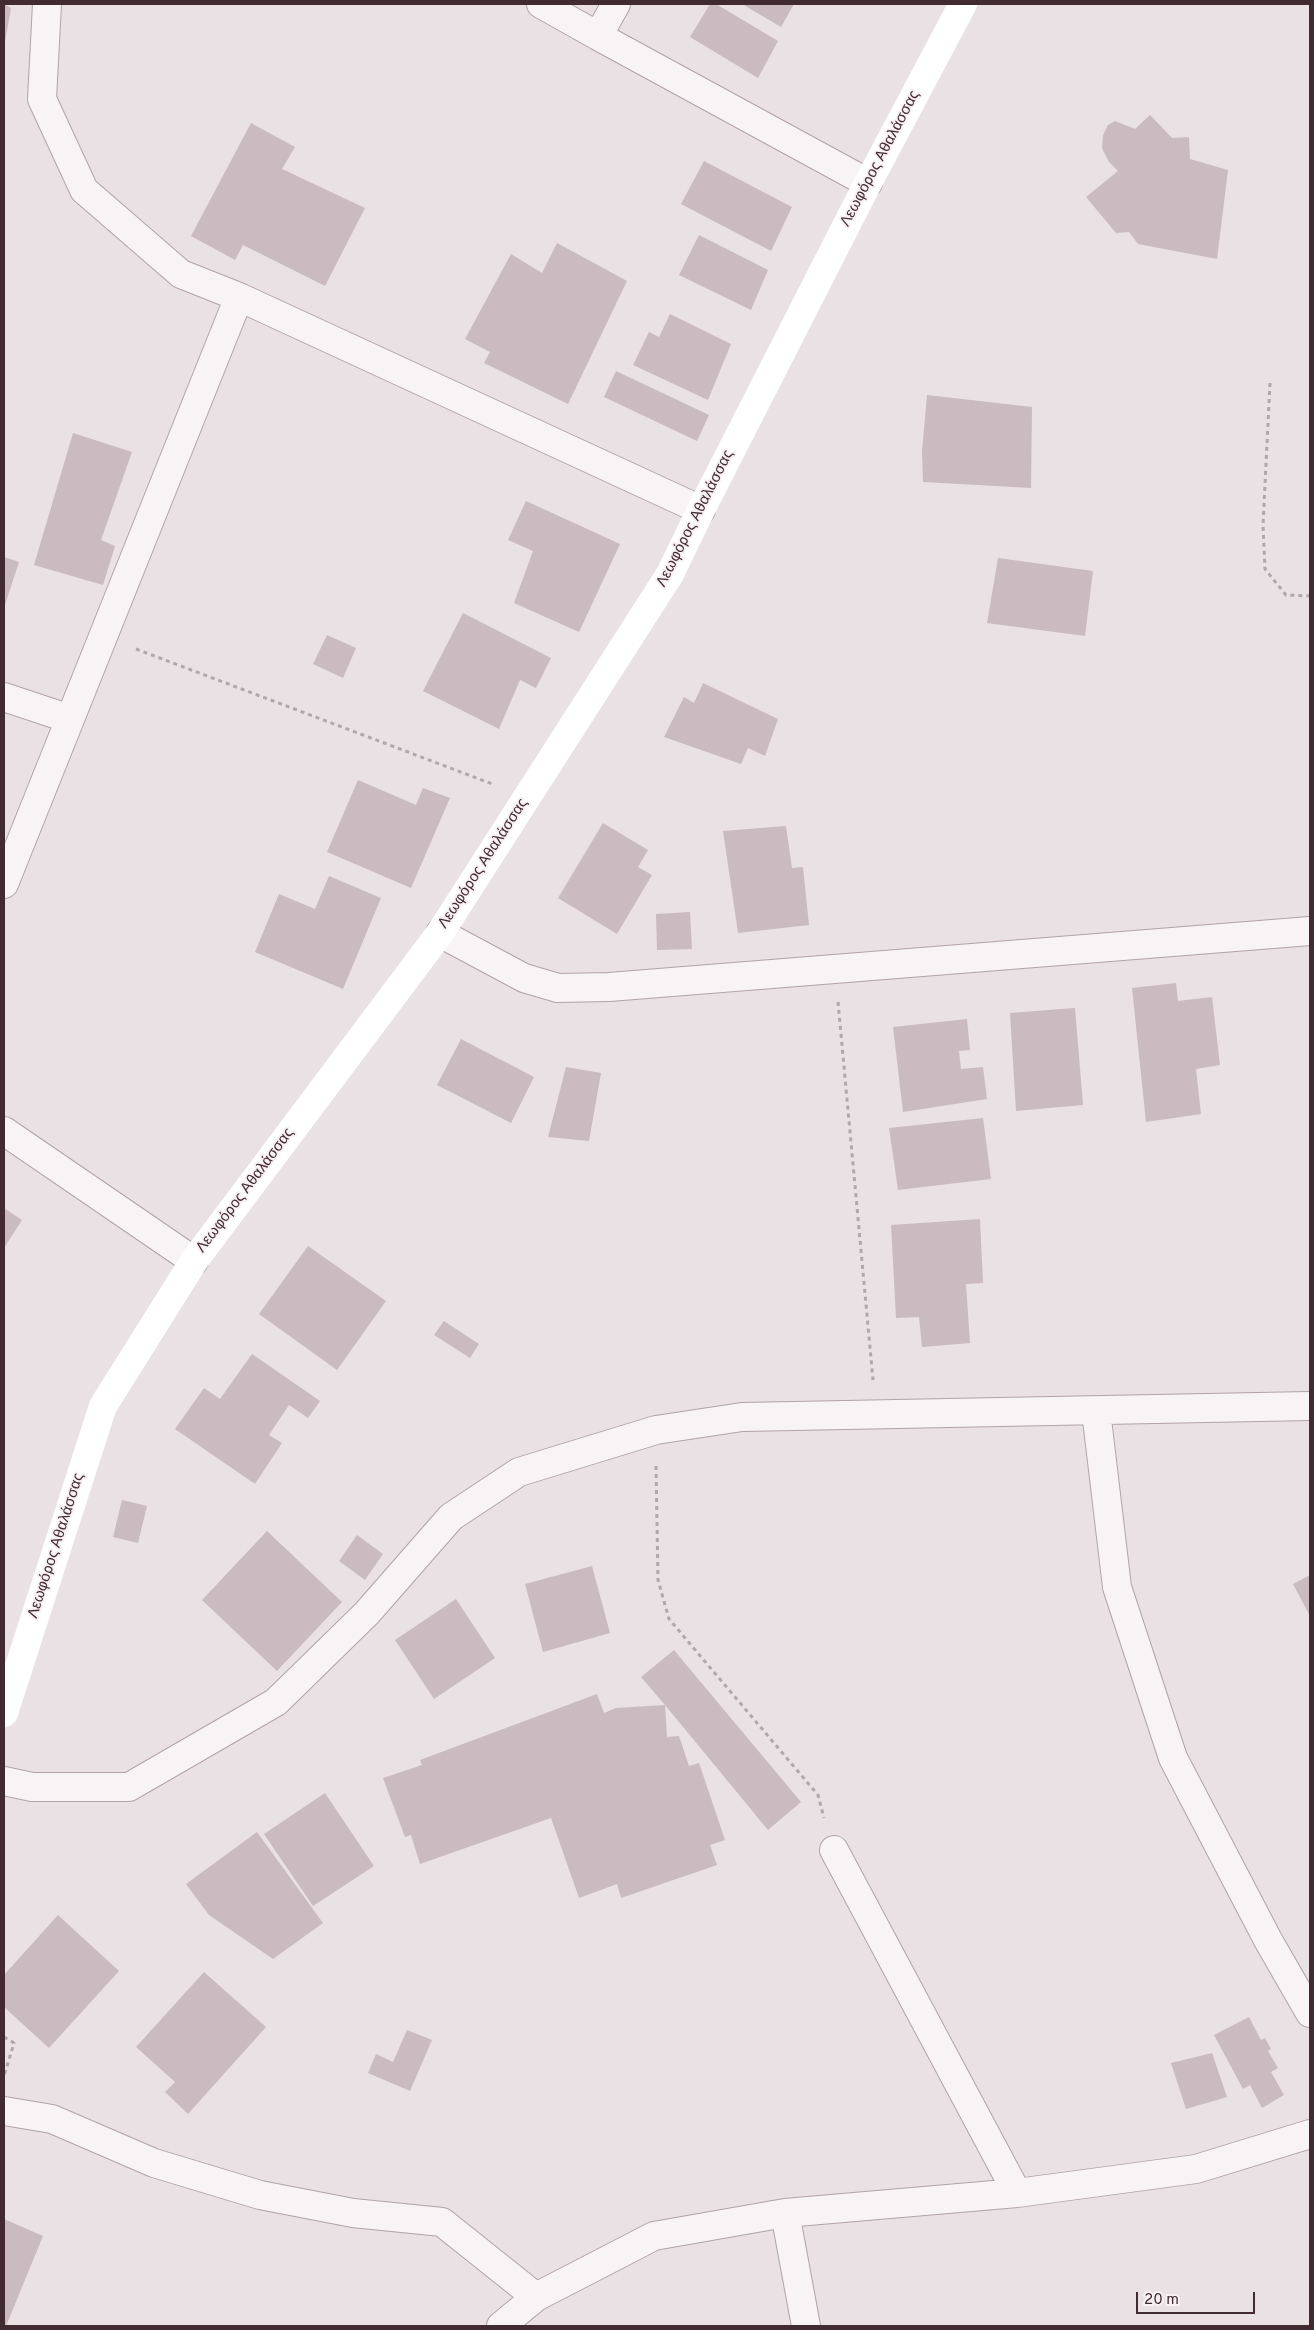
<!DOCTYPE html>
<html>
<head>
<meta charset="utf-8">
<style>
	body { margin:0 }
	#map { position:relative; width:1314px; height:2330px; overflow:hidden; background:#eae1e4; font-family:Overpass,sans-serif }
	canvas { display:block }
	.frame { position:absolute; inset:0; border:5px solid #412a30; pointer-events:none }
	.scale { position:absolute; left:1136px; top:2292px; width:119px; height:22px; box-sizing:border-box; border:2px solid #412a30; border-top:0; padding-left:6px; font-size:15px; line-height:18px; white-space:nowrap; color:#412a30; -webkit-text-stroke:4px #f7f1f3; paint-order:stroke }
</style>
</head>
<body>
<div id="map">
<canvas width="1314" height="2330"></canvas>
<div class="frame"></div>
<div class="scale">20 m</div>
</div>
<script>
const ctx = document.querySelector('canvas').getContext('2d');
ctx.lineJoin = 'round';
function paint(path, color) {
  ctx.fillStyle = color;
  ctx.fill(path, 'evenodd');
}
function toPath(rows) {
  const path = new Path2D();
  for (const r of rows) {
    path.moveTo(r[0], r[1]);
    for (let i = 2; i < r.length; i += 2) path.lineTo(r[i], r[i + 1]);
  }
  return path;
}
function strokePath(path, color, width, dash) {
  ctx.strokeStyle = color;
  ctx.lineWidth = width;
  ctx.lineCap = dash ? 'butt' : 'round';
  ctx.setLineDash(dash || []);
  ctx.stroke(path);
}
function label(font, color, halo, rows, align = 'center') {
  ctx.font = font + ' Overpass,sans-serif';
  ctx.lineWidth = 4;
  ctx.setLineDash([]);
  ctx.textBaseline = 'middle';
  ctx.strokeStyle = halo;
  ctx.fillStyle = color;
  for (const [text, x, y, turn = 0] of rows) {
    ctx.save();
    ctx.translate(x, y);
    ctx.rotate((+turn || 0) * Math.PI / 180);
    ctx.textAlign = isNaN(turn) ? turn : align;
    if (halo) ctx.strokeText(text, 0, 0);
    ctx.fillText(text, 0, 0);
    ctx.restore();
  }
}
const building = toPath([
	[4,4,11,8,5,42,4,42],
	[710,4,716,4,778,41,758,78,690,37],
	[742,4,794,4,781,27],
	[1150,115,1172,138,1189,137,1190,159,1228,170,1217,259,1138,244,1129,232,1116,233,1086,197,1118,171,1109,162,1102,148,1103,135,1108,125,1115,121,1135,129],
	[251,123,295,147,282,169,365,208,325,286,243,245,235,260,191,236],
	[704,161,792,207,771,251,681,204],
	[699,235,768,270,751,310,679,275],
	[557,243,627,281,568,404,484,363,490,352,465,339,511,254,542,273],
	[670,314,731,344,708,400,633,365,649,332,659,337],
	[616,371,709,415,697,441,604,397],
	[927,395,1032,407,1031,488,923,482,922,452],
	[73,433,132,452,101,540,115,546,103,585,34,565],
	[526,501,620,544,579,632,514,603,533,551,508,540],
	[4,557,19,562,4,608],
	[998,558,1093,571,1085,636,987,623],
	[463,613,551,658,536,688,520,680,499,729,423,691],
	[327,635,356,648,343,678,313,664],
	[703,683,778,719,765,756,748,748,741,764,664,737,684,697,694,703],
	[358,780,416,805,423,788,450,798,411,888,327,852],
	[603,823,648,850,638,867,652,875,617,934,558,898],
	[786,826,792,868,803,867,809,925,738,933,723,831],
	[329,876,381,898,343,989,255,952,279,894,315,909],
	[690,912,692,949,657,950,656,914],
	[1176,983,1178,1001,1212,997,1220,1065,1196,1069,1201,1114,1146,1122,1132,988],
	[1075,1008,1083,1105,1016,1111,1010,1013],
	[967,1019,970,1050,959,1051,961,1069,983,1067,987,1099,903,1112,893,1027],
	[461,1039,534,1077,511,1123,437,1085],
	[566,1067,601,1073,589,1141,548,1137],
	[983,1118,991,1179,898,1190,889,1128],
	[4,1208,22,1220,4,1248],
	[980,1219,983,1283,966,1284,970,1343,922,1347,919,1317,896,1318,891,1225],
	[308,1246,386,1301,337,1370,259,1314],
	[444,1321,479,1344,470,1358,434,1335],
	[252,1354,320,1401,308,1418,289,1405,269,1435,282,1443,255,1484,175,1429,204,1388,220,1399],
	[122,1500,147,1506,138,1543,113,1537],
	[267,1531,342,1602,277,1671,202,1600],
	[357,1535,383,1554,365,1580,339,1561],
	[592,1566,610,1633,543,1652,525,1584],
	[1310,1575,1310,1616,1293,1584],
	[456,1599,495,1658,434,1699,395,1640],
	[674,1650,801,1802,768,1830,665,1705,667,1737,679,1736,689,1766,699,1763,725,1840,710,1845,717,1865,621,1898,617,1884,579,1898,551,1818,420,1864,411,1835,405,1837,383,1778,422,1765,420,1760,597,1694,604,1713,616,1708,665,1705,641,1677],
	[325,1793,374,1866,313,1906,264,1834],
	[257,1832,323,1923,273,1959,209,1915,186,1884],
	[58,1915,119,1971,49,2048,4,2007,4,1975],
	[204,1972,266,2027,188,2114,165,2092,175,2082,136,2047],
	[1249,2017,1261,2040,1265,2038,1271,2049,1268,2051,1278,2068,1271,2072,1284,2095,1262,2108,1250,2085,1243,2089,1214,2035],
	[407,2030,432,2040,410,2091,368,2073,376,2054,393,2062],
	[1212,2053,1227,2097,1186,2109,1171,2063],
	[4,2219,43,2236,6,2326,4,2326]
]);
const path = toPath([
	[1270,383,1263,525,1265,569,1286,595,1310,596],
	[136,649,495,785],
	[838,1002,873,1380],
	[656,1466,658,1580,669,1619,818,1795,824,1818],
	[4,2037,14,2043,4,2076]
]);
const street = toPath([
	[47,4,42,99,84,190,181,274,239,297,701,510],
	[541,4,598,36],
	[616,4,598,36,868,183],
	[4,697,70,719],
	[4,884,239,297],
	[440,933,524,978,558,988,609,987,1310,931],
	[4,1131,194,1261],
	[1096,1411,1117,1587,1173,1758,1268,1940,1310,2013],
	[4,1781,32,1787,129,1787,276,1702,367,1613,451,1517,519,1472,656,1430,742,1417,1310,1406],
	[834,1850,1017,2193],
	[4,2111,52,2119,154,2163,260,2195,353,2213,442,2222,536,2297],
	[785,2213,806,2326],
	[501,2326,536,2297,654,2236,785,2213,1017,2193,1196,2169,1310,2134]
]);
const secondary = toPath([
	[4,1713,103,1406,194,1261,440,933,670,574,701,510,868,183,963,4]
]);
const streetNames = [
	["Λεωφόρος Αθαλάσσας",881,159,-62],
	["Λεωφόρος Αθαλάσσας",696,519,-63],
	["Λεωφόρος Αθαλάσσας",484,864,-57],
	["Λεωφόρος Αθαλάσσας",246,1191,-53],
	["Λεωφόρος Αθαλάσσας",57,1546,-72]
];
paint(building, '#c9bbbf');
strokePath(street, '#b1a3a7', 30);
strokePath(path, '#b2a7aa', 3, [4, 4]);
strokePath(street, '#f8f4f5', 28);
strokePath(secondary, '#fff', 28);
label('15px', '#412a30', '#f7f1f3', streetNames);
</script>
</body>
</html>
